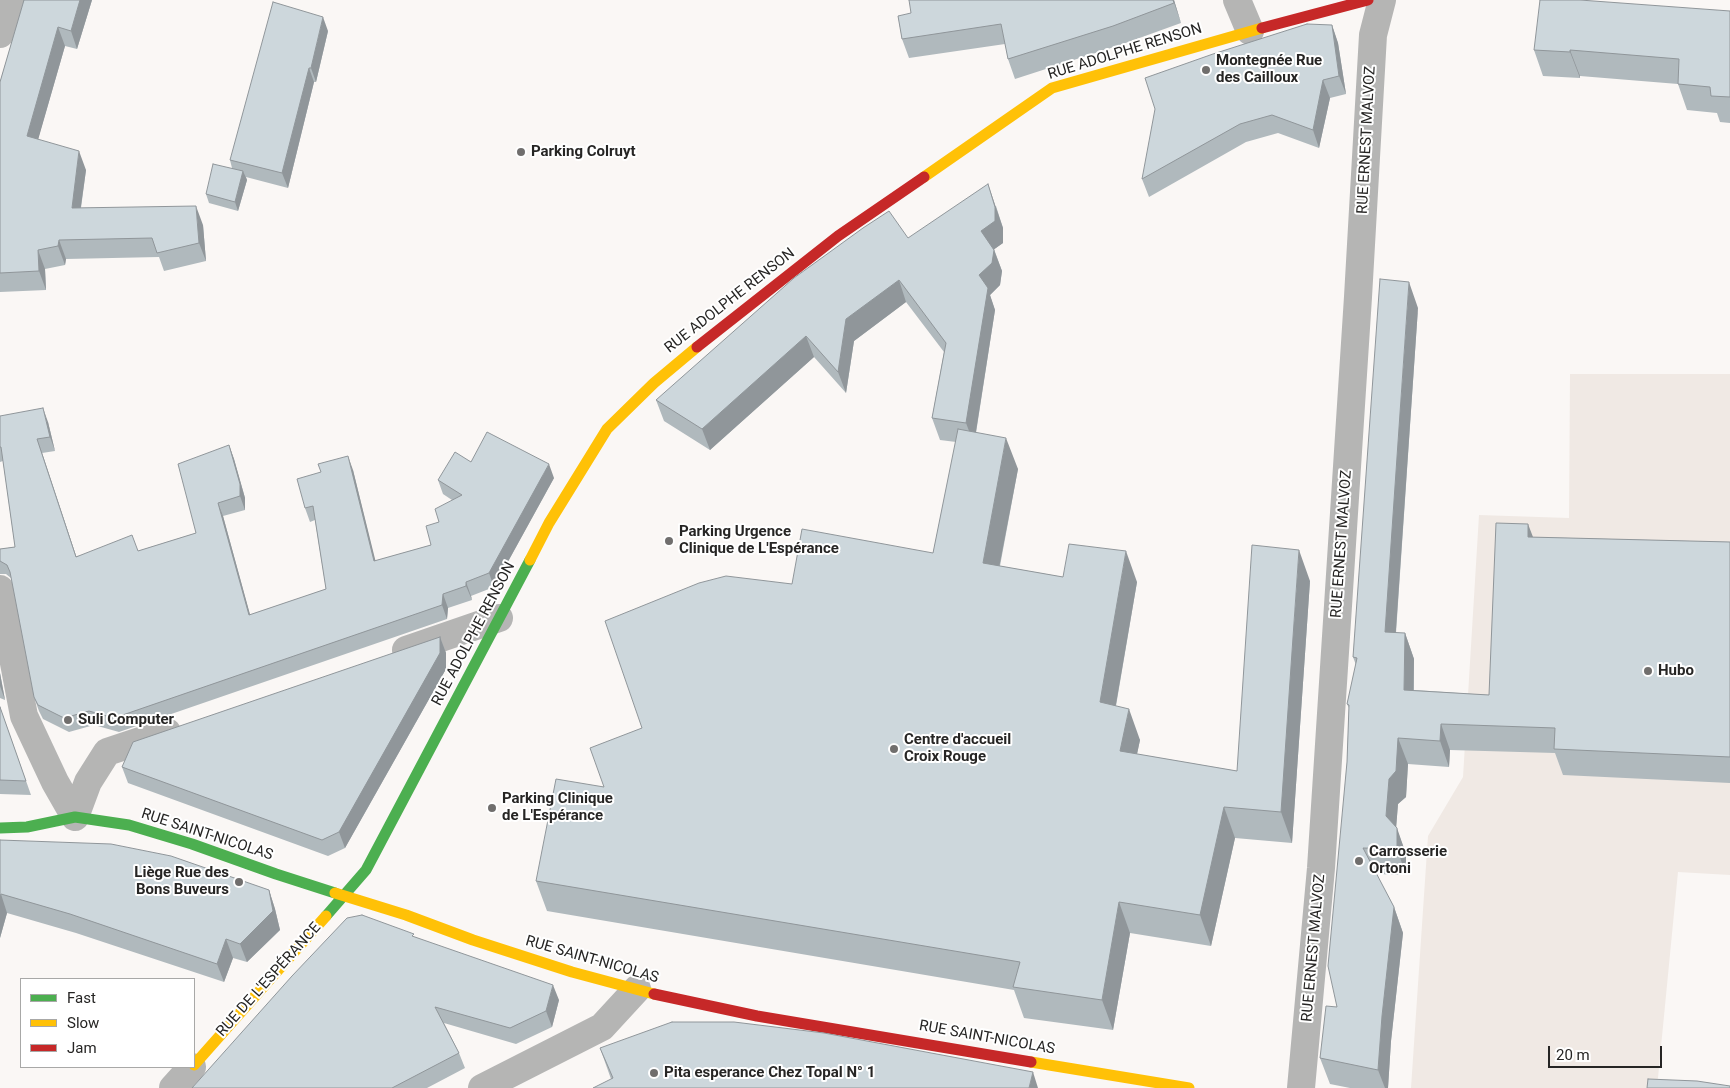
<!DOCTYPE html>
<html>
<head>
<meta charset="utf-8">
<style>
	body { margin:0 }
	#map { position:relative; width:1730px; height:1088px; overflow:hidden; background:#faf7f5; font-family:Roboto,sans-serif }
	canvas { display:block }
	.legend { position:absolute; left:20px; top:978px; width:175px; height:90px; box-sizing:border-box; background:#fff; border:1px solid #a8a8a7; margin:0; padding:6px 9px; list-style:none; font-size:15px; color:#262524 }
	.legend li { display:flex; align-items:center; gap:10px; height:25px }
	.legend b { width:25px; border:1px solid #a8a8a7 }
	.scale { position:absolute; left:1548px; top:1046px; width:114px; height:22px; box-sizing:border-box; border:2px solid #262524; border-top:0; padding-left:6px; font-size:15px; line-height:18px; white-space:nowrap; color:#262524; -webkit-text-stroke:4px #fff; paint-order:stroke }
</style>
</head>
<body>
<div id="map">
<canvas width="1730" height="1088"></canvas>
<ul class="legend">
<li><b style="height:6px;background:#4caf50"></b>Fast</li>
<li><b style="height:6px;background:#ffc107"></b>Slow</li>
<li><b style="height:6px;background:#c62828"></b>Jam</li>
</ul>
<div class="scale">20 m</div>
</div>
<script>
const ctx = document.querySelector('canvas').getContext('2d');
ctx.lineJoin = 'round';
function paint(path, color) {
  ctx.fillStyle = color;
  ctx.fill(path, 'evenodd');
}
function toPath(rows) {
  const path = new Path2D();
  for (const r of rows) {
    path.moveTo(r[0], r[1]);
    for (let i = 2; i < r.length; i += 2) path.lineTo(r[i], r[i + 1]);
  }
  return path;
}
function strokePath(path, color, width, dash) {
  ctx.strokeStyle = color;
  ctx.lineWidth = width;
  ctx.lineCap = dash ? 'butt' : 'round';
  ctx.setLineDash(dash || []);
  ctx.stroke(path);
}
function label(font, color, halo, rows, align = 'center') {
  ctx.font = font + ' Roboto,sans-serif';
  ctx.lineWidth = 4;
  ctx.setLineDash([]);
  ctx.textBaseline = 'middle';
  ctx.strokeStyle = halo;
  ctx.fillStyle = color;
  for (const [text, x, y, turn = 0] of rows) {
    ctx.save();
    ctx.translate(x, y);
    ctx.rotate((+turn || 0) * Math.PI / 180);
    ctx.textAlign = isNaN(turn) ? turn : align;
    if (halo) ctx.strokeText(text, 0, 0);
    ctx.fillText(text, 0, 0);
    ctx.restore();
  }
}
const built = toPath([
	[1570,374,1730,374,1730,875,1678,872,1657,1088,1411,1088,1428,836,1463,777,1479,515,1569,518]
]);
const street = toPath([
	[1237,0,1250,31],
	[0,34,12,0],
	[0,589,24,716,55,782,75,817],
	[406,650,499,618],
	[75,817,88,782,107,752,167,732],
	[173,1088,192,1067],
	[482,1088,602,1027,637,989],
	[1301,1088,1321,868,1358,297,1373,35,1382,0]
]);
const fast = toPath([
	[0,828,27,827,75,817,129,825,192,844,276,874,335,893],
	[326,916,366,870,530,560]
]);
const slow = toPath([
	[924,177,1052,88,1262,28],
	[530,560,549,523,607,429,654,383,697,347],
	[335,893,406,915,473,940,572,972,654,994],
	[1031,1062,1189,1088],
	[194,1065,326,916]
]);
const jam = toPath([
	[1262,28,1368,0],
	[697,347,838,236,924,177],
	[654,994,757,1016,1031,1062]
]);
const wall = toPath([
	[24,0,92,0,77,49,65,46,38,139,86,170,81,208,203,225,206,261,164,271,159,257,66,259,65,265,45,269,46,290,0,292,0,82],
	[1174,0,1181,23,1120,45,1015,79,1008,59,1005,44,909,58,902,39,898,16],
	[1730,11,1730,123,1720,122,1717,113,1687,110,1678,84,1580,76,1580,78,1543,76,1534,50],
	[1332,25,1338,43,1346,94,1330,98,1319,148,1278,133,1246,142,1149,197,1142,179],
	[328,31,316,82,314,82,288,188,246,177,247,180,238,211,209,203,206,194,232,168,230,160],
	[996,206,1003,228,1003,243,994,249,1002,271,1000,285,990,295,995,310,976,433,1018,469,1000,566,1063,577,1137,582,1116,706,1140,740,1137,754,1237,771,1310,581,1292,843,1235,838,1211,946,1130,933,1113,1030,1024,1018,1014,990,547,911,536,881,604,787,642,728,792,584,933,553,956,442,940,440,932,418,944,352,906,302,854,341,846,393,814,357,710,450,664,421,656,400,908,238],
	[1418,308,1396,633,1405,633,1414,659,1414,690,1489,695,1533,537,1730,542,1730,783,1563,775,1555,753,1450,750,1449,767,1408,764,1406,797,1398,804,1396,827,1406,854,1406,875,1376,874,1394,907,1403,933,1391,1041,1388,1088,1350,1088,1330,1084,1320,1058,1337,1007,1347,762,1349,708,1347,704,1356,665,1353,657],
	[0,416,48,422,55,451,42,453,76,556,138,551,196,533,229,445,234,459,245,498,245,510,223,516,250,615,326,589,315,520,310,522,305,508,353,470,375,561,431,545,439,522,452,500,443,494,438,480,471,462,554,478,494,587,471,596,472,600,448,608,447,619,119,732,94,725,69,732,43,719,39,711,34,697,12,579,6,574,0,574,0,549,15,547,3,461,0,462],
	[440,637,446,653,446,669,345,848,328,856,128,783,122,767],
	[0,673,5,700,0,698],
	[0,707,31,795,0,794],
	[0,840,269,890,275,909,280,930,247,962,233,958,224,982,76,933,7,913,0,938],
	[415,937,559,1000,552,1027,516,1044,444,1023,459,1053,465,1068,427,1088,192,1088],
	[600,1048,1038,1088,611,1079]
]);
const shadedWall = toPath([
	[80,0,92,0,77,49,71,31],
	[1173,0,1174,0,1181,23],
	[323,17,328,31,316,82,311,68],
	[1332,25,1338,43,1346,94,1339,76],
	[58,27,65,46,34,154,27,136],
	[1570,50,1580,76,1580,78,1570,52],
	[309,68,314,82,288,188,282,173],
	[1323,80,1330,98,1319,148,1313,130],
	[79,151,86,170,78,227,72,208],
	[243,171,247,180,238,211,235,202],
	[988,184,1003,228,1003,243,989,253,981,231],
	[196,206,203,225,206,261,199,243],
	[59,240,66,259,65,265,58,246],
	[38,250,45,269,46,290,39,271],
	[994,250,1002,271,1000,285,990,295,995,310,974,444,966,423,979,275],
	[899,280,906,302,854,341,846,393,838,372,846,319],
	[1409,282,1418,308,1394,658,1385,632],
	[806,336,814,357,710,450,702,429],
	[43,408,48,422,55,451,50,437],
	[1006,438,1018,469,994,594,983,563],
	[37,439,42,453,81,571,76,557],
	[229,445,234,459,245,498,245,510,240,496],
	[348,456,353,470,379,575,374,561],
	[549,464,554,478,494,587,489,573],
	[218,503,223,516,254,629,249,615],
	[1528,524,1538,550,1528,537],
	[1299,550,1310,581,1292,843,1281,812],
	[1126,551,1137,582,1111,733,1100,702],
	[466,582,471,596,472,600,466,586],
	[443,594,448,608,447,619,442,605],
	[1405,633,1414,659,1413,716,1404,690],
	[440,637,446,653,446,669,345,848,339,832],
	[0,673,5,700,0,686],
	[1129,709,1140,740,1131,782,1120,751],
	[1441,724,1450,750,1449,767,1440,741],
	[1398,738,1408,764,1406,797,1398,804,1395,842,1386,816,1389,779],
	[1224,807,1235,838,1211,946,1200,915],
	[1397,828,1406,854,1406,875,1397,849],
	[269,890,275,909,280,930,247,962,240,944],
	[1,894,7,913,0,938,0,896],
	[1119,902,1130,933,1113,1030,1102,1000],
	[1394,907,1403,933,1391,1041,1388,1088,1385,1088,1378,1070,1382,1016],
	[226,939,233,958,224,982,217,964],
	[553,985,559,1000,552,1027,546,1011],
	[1033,1072,1038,1088,1029,1088]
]);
const building = toPath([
	[24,0,80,0,71,31,58,27,27,136,79,151,72,208,196,206,199,243,157,253,152,238,59,240,58,246,38,250,39,271,0,273,0,82,24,0],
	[909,0,1173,0,1174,3,1113,26,1008,59,1001,24,902,39,898,16,911,13,909,0],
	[1540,0,1580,0,1730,11,1730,97,1711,96,1710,87,1678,84,1679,59,1570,50,1570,52,1534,50,1540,0],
	[273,2,323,17,311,68,309,68,282,173,230,160,273,2],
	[1307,24,1332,25,1339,76,1323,80,1313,130,1272,115,1240,124,1142,179,1155,109,1145,78,1213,54,1307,24],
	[213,164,243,171,235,202,206,194,213,164],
	[988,184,995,207,995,221,981,231,994,250,992,263,979,275,988,288,966,423,932,418,946,343,899,280,846,319,838,372,806,336,702,429,656,400,794,278,863,228,889,211,908,238,988,184],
	[1380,279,1409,282,1385,632,1405,633,1404,690,1489,695,1496,523,1528,524,1528,537,1730,542,1730,757,1554,749,1555,728,1441,724,1440,741,1398,738,1396,771,1389,779,1386,816,1397,828,1397,849,1363,848,1394,907,1382,1016,1378,1070,1320,1058,1326,1006,1337,1007,1328,966,1347,762,1349,705,1347,704,1357,658,1353,657,1380,279],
	[43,408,50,437,37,439,76,557,132,535,138,551,196,533,178,464,229,445,240,484,240,496,218,503,249,615,326,589,313,506,305,508,297,479,321,472,318,464,348,456,374,561,431,545,426,526,439,522,435,509,462,495,438,480,455,452,471,462,487,432,549,464,489,573,466,582,466,586,443,594,442,605,114,718,89,711,64,718,38,705,34,697,10,572,7,565,0,561,0,549,15,547,1,447,0,447,0,416,43,408],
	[958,429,1006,438,983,563,1063,577,1069,544,1126,551,1100,702,1129,709,1120,751,1237,771,1252,545,1299,550,1281,812,1224,807,1200,915,1119,902,1102,1000,1013,987,1020,962,536,881,556,779,604,787,590,748,642,728,605,621,699,583,726,576,792,584,802,529,933,553,958,429],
	[440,637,440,653,339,832,322,840,122,767,133,742,440,637],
	[0,707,26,781,0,780,0,707],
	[0,840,111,844,171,856,269,890,273,911,240,944,226,939,217,964,70,914,1,894,0,896,0,840],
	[362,915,414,934,412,936,553,985,546,1011,510,1028,435,1007,459,1053,392,1088,192,1088,292,976,347,918,362,915],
	[672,1022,734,1022,824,1033,1033,1072,1029,1088,593,1088,613,1078,600,1048,672,1022],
	[1648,1079,1697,1081,1730,1086,1730,1088,1647,1088,1648,1079]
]);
const markers = [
	[1206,70,5,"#706e6d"],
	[521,152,5,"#706e6d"],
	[669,541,5,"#706e6d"],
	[1648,671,5,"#706e6d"],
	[68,720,5,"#706e6d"],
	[894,749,5,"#706e6d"],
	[492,808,5,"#706e6d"],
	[1359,861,5,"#706e6d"],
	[239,882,5,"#706e6d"],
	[654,1073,5,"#706e6d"]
];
const streetNames = [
	["RUE ADOLPHE RENSON",1125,52,-17],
	["RUE ERNEST MALVOZ",1367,140,-87],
	["RUE ADOLPHE RENSON",730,301,-38],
	["RUE ERNEST MALVOZ",1342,544,-86],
	["RUE ADOLPHE RENSON",474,634,-62],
	["RUE SAINT-NICOLAS",207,835,18],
	["RUE ERNEST MALVOZ",1314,948,-85],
	["RUE SAINT-NICOLAS",592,960,16],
	["RUE DE L'ESPÉRANCE",269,980,-48],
	["RUE SAINT-NICOLAS",987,1038,10]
];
const poiNames = [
	["Montegnée Rue",1216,61],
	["des Cailloux",1216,78],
	["Parking Colruyt",531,152],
	["Parking Urgence",679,532],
	["Clinique de L'Espérance",679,549],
	["Hubo",1658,671],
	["Suli Computer",78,720],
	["Centre d'accueil",904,740],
	["Croix Rouge",904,757],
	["Parking Clinique",502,799],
	["de L'Espérance",502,816],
	["Carrosserie",1369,852],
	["Ortoni",1369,869],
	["Liège Rue des",229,873,"right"],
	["Bons Buveurs",229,890,"right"],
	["Pita esperance Chez Topal N° 1",664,1073]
];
paint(built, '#f0e9e4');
strokePath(street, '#b5b5b4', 28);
strokePath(fast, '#4caf50', 11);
strokePath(slow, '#ffc107', 11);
strokePath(jam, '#c62828', 11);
paint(wall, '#b0b9bd');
paint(shadedWall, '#90969a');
paint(building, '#cdd7dc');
strokePath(building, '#90969a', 1);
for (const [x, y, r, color] of markers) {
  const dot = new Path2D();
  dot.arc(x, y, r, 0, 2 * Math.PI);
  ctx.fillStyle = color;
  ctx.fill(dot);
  strokePath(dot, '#fff', 2);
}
label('15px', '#262524', '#fff', streetNames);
label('bold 15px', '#262524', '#fff', poiNames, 'left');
</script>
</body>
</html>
